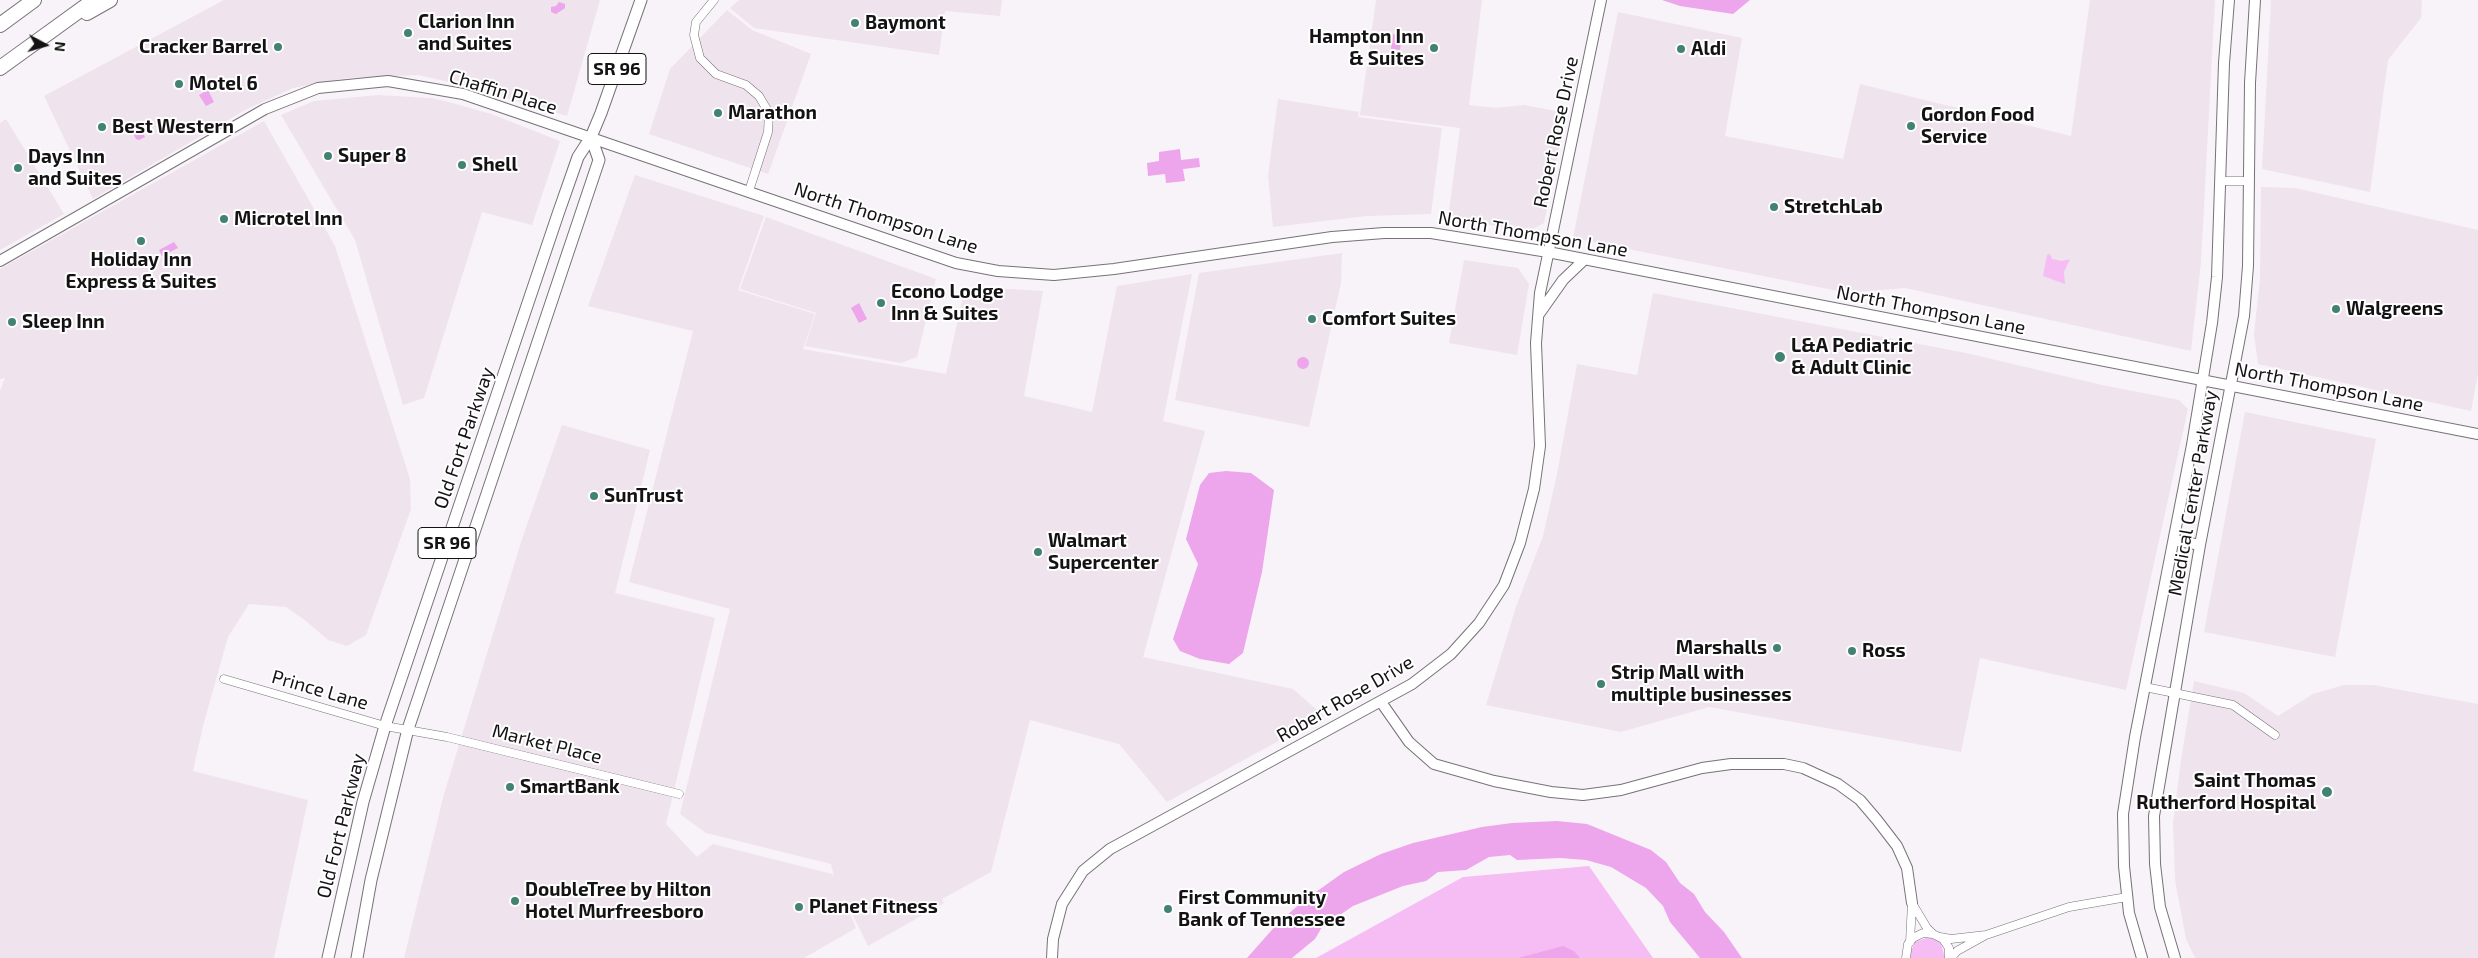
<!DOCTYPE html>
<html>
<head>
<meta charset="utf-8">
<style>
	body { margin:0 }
	#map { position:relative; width:2478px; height:958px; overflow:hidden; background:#f8f3f8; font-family:"Exo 2",sans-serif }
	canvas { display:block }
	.north { position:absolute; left:20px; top:20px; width:50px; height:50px; -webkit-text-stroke:4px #fff; paint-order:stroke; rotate:96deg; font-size:14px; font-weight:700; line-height:20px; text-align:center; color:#141213 }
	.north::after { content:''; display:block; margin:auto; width:18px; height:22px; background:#141213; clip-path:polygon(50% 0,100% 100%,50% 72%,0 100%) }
</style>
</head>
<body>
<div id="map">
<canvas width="2478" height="958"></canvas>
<div class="north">N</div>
</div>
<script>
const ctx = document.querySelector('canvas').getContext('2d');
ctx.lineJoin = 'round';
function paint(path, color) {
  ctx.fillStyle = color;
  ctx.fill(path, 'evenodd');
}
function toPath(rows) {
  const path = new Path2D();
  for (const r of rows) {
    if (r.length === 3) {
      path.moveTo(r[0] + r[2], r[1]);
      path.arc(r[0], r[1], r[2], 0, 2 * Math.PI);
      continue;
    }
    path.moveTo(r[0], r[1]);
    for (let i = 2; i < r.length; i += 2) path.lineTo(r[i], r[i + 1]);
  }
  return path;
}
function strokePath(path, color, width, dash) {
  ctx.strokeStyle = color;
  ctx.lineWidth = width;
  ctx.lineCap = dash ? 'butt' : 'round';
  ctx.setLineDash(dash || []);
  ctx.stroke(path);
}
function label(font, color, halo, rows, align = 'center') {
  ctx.font = font + ' "Exo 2",sans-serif';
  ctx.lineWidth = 4;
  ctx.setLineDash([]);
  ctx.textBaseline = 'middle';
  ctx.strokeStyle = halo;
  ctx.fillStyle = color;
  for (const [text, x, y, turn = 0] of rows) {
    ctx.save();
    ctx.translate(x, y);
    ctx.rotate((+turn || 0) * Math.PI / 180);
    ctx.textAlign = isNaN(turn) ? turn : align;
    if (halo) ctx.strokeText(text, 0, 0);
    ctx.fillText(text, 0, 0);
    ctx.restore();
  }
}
const built = toPath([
	[224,0,600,0,567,116,463,85,418,75,346,78,293,88,247,109,93,199,44,96],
	[739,0,1002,0,1000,16,945,11,939,55,754,28,730,8],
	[1376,0,1482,0,1469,105,1496,108,1524,105,1566,113,1544,223,1529,231,1448,218,1460,128,1360,115],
	[2090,0,2215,0,2201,262,2191,351,1905,288,1848,293,1573,238,1618,12,1742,38,1725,136,1843,159,1860,84,2071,136],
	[2271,0,2422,0,2421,18,2388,60,2370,192,2262,169],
	[727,10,752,30,811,54,768,174,649,134,670,69],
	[378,95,431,98,445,101,491,114,560,141,532,225,482,212,424,398,403,405,355,240,281,115,314,101],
	[1278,99,1359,112,1358,117,1442,128,1431,214,1367,216,1273,227,1268,176],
	[6,119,64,214,0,250,0,123],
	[264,121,335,246,410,479,411,509,366,635,347,646,328,640,306,621,286,607,249,604,228,637,203,726,193,771,308,800,274,958,0,958,0,391,5,378,0,379,0,269],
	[635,175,764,216,738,290,815,314,803,349,946,374,964,291,975,287,1043,291,1024,396,1092,412,1117,286,1192,274,1163,421,1205,431,1143,657,1293,689,1324,716,1167,802,1119,744,1030,720,991,872,942,899,944,903,868,946,841,892,856,928,804,958,404,958,444,794,522,539,562,425,650,450,615,593,715,618,666,824,697,857,713,844,832,874,834,877,831,864,706,833,680,814,730,609,629,582,693,331,588,306],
	[2261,187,2295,188,2478,230,2478,373,2471,411,2258,364,2254,334,2260,279],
	[766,217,936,279,917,357,901,363,805,346,816,313,740,289],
	[1342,253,1341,283,1309,427,1175,400,1199,273],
	[1464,260,1518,268,1529,284,1517,355,1449,343],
	[1653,293,1966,353,2102,385,2179,400,2188,409,2126,690,1980,658,1961,752,1709,707,1621,732,1486,705,1516,607,1543,536,1557,474,1577,364,1637,375],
	[2245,412,2376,439,2335,657,2204,632],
	[2194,681,2244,693,2278,716,2313,694,2344,685,2373,685,2478,704,2478,958,2195,958,2186,939,2175,880,2173,823,2181,760]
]);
const green = toPath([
	[2050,254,2052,259,2062,261,2070,259,2064,272,2065,284,2043,276,2047,255],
	[1589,866,1653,958,1316,958,1463,877],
	[1929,937,1941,943,1945,958,1910,958,1910,953,1915,942]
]);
const water = toPath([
	[1662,0,1750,0,1733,14,1680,6],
	[559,2,565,4,565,8,556,14,551,12,551,7,556,6],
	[1393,34,1402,35,1400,50,1391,49],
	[208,90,214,102,206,106,199,95],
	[138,124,145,137,139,140,136,139,132,131,133,128],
	[1180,149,1181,160,1199,158,1200,167,1183,169,1185,181,1166,183,1165,174,1148,176,1147,163,1159,161,1159,152],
	[174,242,178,248,162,256,159,250],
	[859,303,867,319,859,323,851,308],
	[1303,363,6],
	[1226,471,1251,473,1274,490,1262,572,1243,653,1229,664,1200,659,1180,651,1173,639,1198,564,1186,539,1200,485,1209,473],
	[1557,821,1587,824,1651,850,1666,862,1680,883,1694,894,1705,912,1724,932,1742,958,1700,958,1670,922,1663,906,1646,888,1611,867,1586,860,1560,858,1517,860,1510,855,1489,857,1466,870,1438,872,1426,881,1403,886,1353,906,1334,919,1329,926,1322,927,1315,939,1292,958,1247,958,1278,923,1302,902,1344,872,1381,854,1413,843,1482,827,1512,823],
	[1563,946,1574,951,1580,958,1518,958]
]);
const street = toPath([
	[714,0,696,22,694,35,700,58,716,74,746,85,759,96,769,113,768,132,749,191],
	[2222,181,2249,181],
	[224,679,385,726,447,737,679,794],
	[2145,687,2233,705,2275,735],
	[1912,903,1927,928,1933,934],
	[1940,937,1951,939,1986,935,2069,907,2127,897],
	[1910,942,1912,903],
	[1906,958,1908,944,1913,938,1923,933,1933,934,1943,939,1949,948,1949,958],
	[1951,958,1957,951,1984,936]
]);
const secondary = toPath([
	[0,261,265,109,318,88,388,81,463,94,956,263,998,271,1054,275,1114,269,1332,237,1384,233,1431,233,1548,252,2478,434],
	[1539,314,1563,280,1585,259],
	[2174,540,2200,545],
	[1381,702,1409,742,1434,764,1494,781,1551,792,1583,795,1621,790,1702,768,1731,764,1784,764,1803,768,1838,784,1860,800,1877,820,1897,846,1907,868,1912,903],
	[1052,958,1053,939,1062,904,1083,871,1110,849,1412,684,1451,654,1479,623,1504,585,1520,543,1534,489,1540,446,1536,343,1540,293,1601,0],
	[2142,958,2129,913,2124,866,2123,814,2135,737,2192,445,2212,323,2217,277,2224,63,2229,0],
	[2175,958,2160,907,2155,864,2154,816,2200,545,2244,316,2248,266,2250,83,2255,0]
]);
const primary = toPath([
	[328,958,363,802,385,726,558,214,578,157,591,137,601,113,641,0],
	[357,958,371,880,408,729,599,160,591,137]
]);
const highway = toPath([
	[87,13,110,0],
	[0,25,34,0],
	[0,68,94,0]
]);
const markers = [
	[855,23,5,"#428271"],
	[408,33,5,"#428271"],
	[278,47,5,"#428271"],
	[1434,48,5,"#428271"],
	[1681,49,5,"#428271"],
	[179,84,5,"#428271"],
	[718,113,5,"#428271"],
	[1911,126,5,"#428271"],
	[102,127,5,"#428271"],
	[328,156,5,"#428271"],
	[462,165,5,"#428271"],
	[18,168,5,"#428271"],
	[1774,207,5,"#428271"],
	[224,219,5,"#428271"],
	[141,241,5,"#428271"],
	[881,303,5,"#428271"],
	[2336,309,5,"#428271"],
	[1312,319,5,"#428271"],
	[12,322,5,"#428271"],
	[1780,357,6,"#428271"],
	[594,496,5,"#428271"],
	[1038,552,5,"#428271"],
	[1777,648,5,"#428271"],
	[1852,651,5,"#428271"],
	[1601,684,5,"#428271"],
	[510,787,5,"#428271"],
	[2327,792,6,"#428271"],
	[515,901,5,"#428271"],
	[799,907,5,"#428271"],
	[1168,909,5,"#428271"]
];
const shields = [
	[617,69,58],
	[447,543,58]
];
const shieldNames = [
	["SR 96",617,69],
	["SR 96",447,543]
];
const poiNames = [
	["Clarion Inn",418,22],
	["and Suites",418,44],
	["Baymont",865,23],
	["Hampton Inn",1424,37,"right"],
	["& Suites",1424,59,"right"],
	["Cracker Barrel",268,47,"right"],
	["Aldi",1691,49],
	["Motel 6",189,84],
	["Marathon",728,113],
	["Gordon Food",1921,115],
	["Service",1921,137],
	["Best Western",112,127],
	["Super 8",338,156],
	["Days Inn",28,157],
	["and Suites",28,179],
	["Shell",472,165],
	["StretchLab",1784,207],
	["Microtel Inn",234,219],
	["Holiday Inn",141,260,"center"],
	["Express & Suites",141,282,"center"],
	["Econo Lodge",891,292],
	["Inn & Suites",891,314],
	["Walgreens",2346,309],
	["Comfort Suites",1322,319],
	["Sleep Inn",22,322],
	["L&A Pediatric",1791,346],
	["& Adult Clinic",1791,368],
	["SunTrust",604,496],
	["Walmart",1048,541],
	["Supercenter",1048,563],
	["Marshalls",1767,648,"right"],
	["Ross",1862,651],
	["Strip Mall with",1611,673],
	["multiple businesses",1611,695],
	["Saint Thomas",2316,781,"right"],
	["Rutherford Hospital",2316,803,"right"],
	["SmartBank",520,787],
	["DoubleTree by Hilton",525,890],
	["Hotel Murfreesboro",525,912],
	["First Community",1178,898],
	["Bank of Tennessee",1178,920],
	["Planet Fitness",809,907]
];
const streetNames = [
	["Chaffin Place",503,92,17],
	["Robert Rose Drive",1556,132,-78],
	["North Thompson Lane",886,218,18],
	["North Thompson Lane",1533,234,10],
	["North Thompson Lane",1931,310,11],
	["North Thompson Lane",2329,387,11],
	["Old Fort Parkway",464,438,-71],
	["Medical Center Parkway",2193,493,-80],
	["Prince Lane",320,690,16],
	["Robert Rose Drive",1345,699,-30],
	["Market Place",547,744,14],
	["Old Fort Parkway",341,826,-76]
];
paint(built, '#efe3ee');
paint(green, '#f6bdf4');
paint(water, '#eda5ec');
strokePath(street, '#777277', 9);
strokePath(secondary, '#777277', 12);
strokePath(primary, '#777277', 13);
strokePath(highway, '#777277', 16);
strokePath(street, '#fff', 8);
strokePath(secondary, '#fff', 10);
strokePath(primary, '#fff', 11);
strokePath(highway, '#fff', 14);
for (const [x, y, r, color] of markers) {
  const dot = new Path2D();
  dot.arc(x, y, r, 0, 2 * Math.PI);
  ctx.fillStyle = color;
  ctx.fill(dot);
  strokePath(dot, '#fff', 2);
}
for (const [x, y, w] of shields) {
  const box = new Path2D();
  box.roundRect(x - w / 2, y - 15.5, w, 31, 4);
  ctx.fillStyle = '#fff';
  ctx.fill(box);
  strokePath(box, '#141213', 1);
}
label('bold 18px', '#141213', null, shieldNames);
label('bold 19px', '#141213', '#fff', poiNames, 'left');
label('19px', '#141213', '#fff', streetNames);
</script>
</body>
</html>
